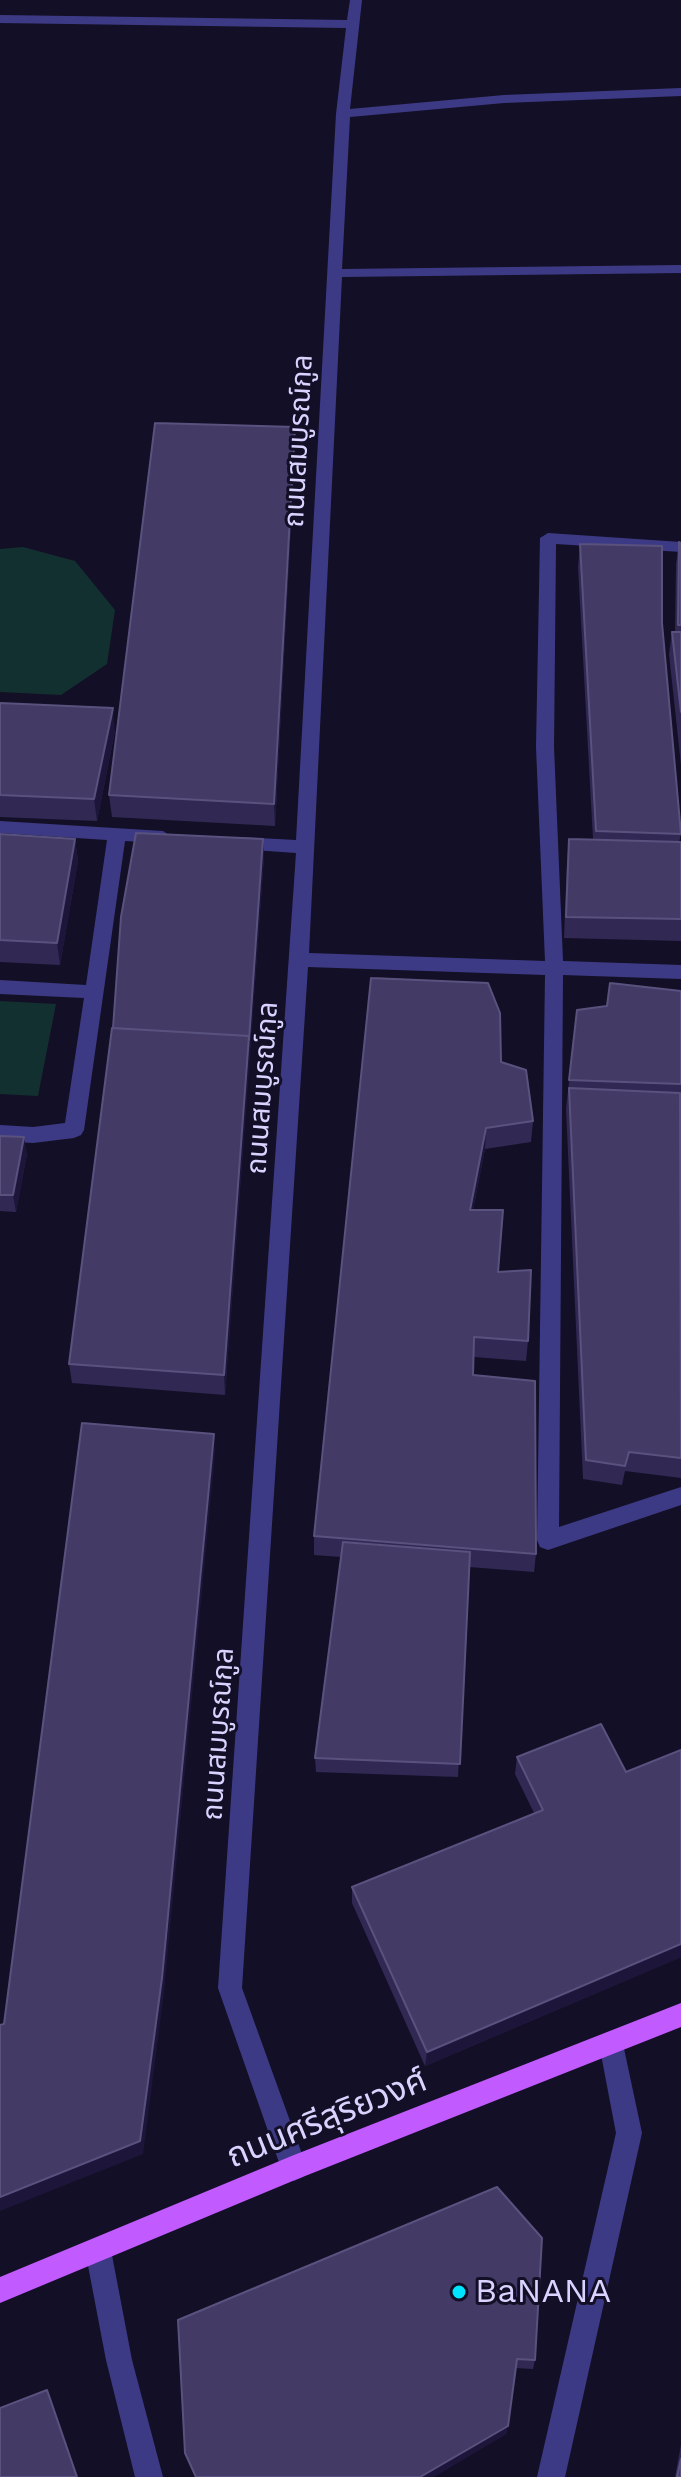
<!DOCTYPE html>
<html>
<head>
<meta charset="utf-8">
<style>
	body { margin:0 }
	canvas { display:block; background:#130f26 }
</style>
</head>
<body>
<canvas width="681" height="2477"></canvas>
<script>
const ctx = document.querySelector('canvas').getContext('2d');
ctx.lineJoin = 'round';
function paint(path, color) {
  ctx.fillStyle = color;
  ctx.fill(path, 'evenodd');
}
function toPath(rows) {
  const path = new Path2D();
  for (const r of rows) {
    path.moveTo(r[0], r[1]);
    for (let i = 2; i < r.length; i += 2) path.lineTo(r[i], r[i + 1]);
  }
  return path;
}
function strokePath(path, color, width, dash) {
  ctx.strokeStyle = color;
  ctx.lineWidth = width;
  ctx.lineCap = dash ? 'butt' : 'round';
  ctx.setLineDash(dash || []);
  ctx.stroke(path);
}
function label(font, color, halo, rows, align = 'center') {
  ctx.font = font + ' "Work Sans","Noto Sans Thai",sans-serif';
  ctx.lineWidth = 6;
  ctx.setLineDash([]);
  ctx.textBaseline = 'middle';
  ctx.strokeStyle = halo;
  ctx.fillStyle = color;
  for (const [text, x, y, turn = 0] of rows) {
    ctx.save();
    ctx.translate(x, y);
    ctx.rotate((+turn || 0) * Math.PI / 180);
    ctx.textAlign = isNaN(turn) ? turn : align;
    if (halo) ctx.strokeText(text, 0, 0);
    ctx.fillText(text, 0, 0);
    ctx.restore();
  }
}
const green = toPath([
	[23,547,75,561,115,610,107,664,61,695,0,692,0,549],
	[0,1001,56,1004,38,1096,0,1094]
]);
const minor = toPath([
	[350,0,362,0,350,109,504,95,681,88,681,96,504,103,350,117,342,269,681,265,681,273,342,277,309,953,545,961,536,747,540,538,548,533,681,542,681,552,556,544,554,747,563,961,681,965,681,979,563,975,559,1527,681,1487,681,1505,548,1550,540,1547,537,1540,545,975,308,967,242,1988,307,2168,303,2177,294,2181,285,2177,281,2168,218,1988,296,853,239,849,230,843,239,837,296,840,336,114,346,28,0,23,0,15,347,20,350,0],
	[0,821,163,831,172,837,163,843,125,841,84,1130,81,1135,74,1138,33,1143,0,1141,0,1125,33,1127,65,1123,84,998,0,994,0,980,86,985,107,840,0,833,0,821],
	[611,2032,620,2035,623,2044,642,2133,565,2477,537,2477,616,2133,599,2044,602,2035,611,2032],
	[98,2237,107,2241,111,2250,132,2360,163,2477,135,2477,106,2360,85,2250,89,2241,98,2237]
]);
const major = toPath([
	[681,2003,681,2027,295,2180,0,2303,0,2277,294,2155,681,2003]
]);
const wall = toPath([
	[295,427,295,449,275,826,112,817,109,795],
	[679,542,681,543,681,765,669,654,672,632,675,632,676,564],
	[580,544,662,623,681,834,679,842,681,842,681,941,564,938,567,861,569,839,593,839,578,567],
	[0,703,115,731,97,821,0,817],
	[0,834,75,839,78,861,60,965,0,962],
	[263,839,264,857,225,1395,72,1383,69,1364],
	[681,991,681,1478,625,1471,622,1485,583,1479,566,1109,577,1010,607,1006],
	[501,1062,533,1121,531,1142,485,1149,473,1210,498,1272,528,1341,526,1361,474,1357,473,1375,536,1554,534,1572,469,1567,458,1777,316,1772,315,1758,341,1557,314,1555,314,1536],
	[0,1136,27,1154,16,1212,0,1211],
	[681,1750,681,1957,425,2066,352,1903,352,1887,534,1813,515,1774,517,1757,626,1772],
	[178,2320,535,2360,533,2369,515,2368,506,2434,433,2477,195,2477,185,2453],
	[681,2445,681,2477,675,2477]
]);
const shadedWall = toPath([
	[295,427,295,449,275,826,274,804],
	[113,708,115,731,97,821,94,799],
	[75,839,78,861,60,965,57,943],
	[263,839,264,857,250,1057,249,1040],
	[249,1036,250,1057,225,1395,224,1375],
	[486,1128,485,1149,469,1230,470,1210],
	[24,1137,27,1154,16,1212,13,1195],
	[214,1434,215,1453,164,1992,143,2154,0,2211,0,2197],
	[681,1944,681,1957,425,2066,427,2052],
	[47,2390,52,2400,78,2477,77,2477],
	[508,2426,506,2434,433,2477,420,2477]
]);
const building = toPath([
	[155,423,295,427,274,804,109,795,155,423],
	[679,542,681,543,681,625,678,625,679,542],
	[580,544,662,546,662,623,681,834,596,831,580,544],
	[672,632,681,632,681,712,672,632],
	[0,703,113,708,94,799,0,795,0,703],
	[136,833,263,839,249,1040,249,1036,113,1028,121,917,136,833],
	[0,834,75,839,57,943,0,940,0,834],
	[569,839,681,842,681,919,566,917,569,839],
	[371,978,488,983,500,1013,501,1062,526,1070,533,1121,486,1128,470,1210,503,1210,498,1272,531,1270,528,1341,474,1337,473,1375,535,1381,536,1554,314,1536,371,978],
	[610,983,681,991,681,1084,569,1080,577,1010,607,1006,610,983],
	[112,1028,249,1036,224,1375,69,1364,112,1028],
	[569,1088,680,1093,681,1458,629,1452,625,1466,586,1460,569,1088],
	[0,1136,24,1137,13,1195,0,1195,0,1136],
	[82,1423,214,1434,162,1978,140,2141,0,2197,0,2025,4,2024,82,1423],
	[343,1542,470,1552,460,1764,315,1758,343,1542],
	[601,1724,626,1772,681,1750,681,1944,427,2052,352,1887,543,1810,517,1757,601,1724],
	[497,2187,542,2238,535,2360,517,2359,508,2426,420,2477,196,2477,185,2453,178,2320,497,2187],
	[47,2390,77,2477,0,2477,0,2408,47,2390],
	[681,2459,681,2477,677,2477,681,2459]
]);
const markers = [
	[459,2292,8,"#00e5ff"]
];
const streetNames = [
	["ถนนสมบูรณ์กูล",299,441,-87],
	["ถนนสมบูรณ์กูล",263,1088,-86],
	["ถนนสมบูรณ์กูล",219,1734,-86]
];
const nearStreetnames = [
	["ถนนศรีสุริยวงศ์",327,2119,-22]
];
const nearPoinames = [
	["BaNANA",475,2292]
];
paint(green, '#12302f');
paint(minor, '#3d3a85');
paint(major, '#c25bff');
paint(wall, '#312854');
paint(shadedWall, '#1d163a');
paint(building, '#433a66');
strokePath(building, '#5a527e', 2);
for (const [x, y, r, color] of markers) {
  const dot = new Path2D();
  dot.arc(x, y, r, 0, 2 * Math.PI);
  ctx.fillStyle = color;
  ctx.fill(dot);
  strokePath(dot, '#130f26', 3);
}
label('28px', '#d9d4ff', '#130f26', streetNames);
label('34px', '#d9d4ff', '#130f26', nearStreetnames);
label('34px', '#d9d4ff', '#130f26', nearPoinames, 'left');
</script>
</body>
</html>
